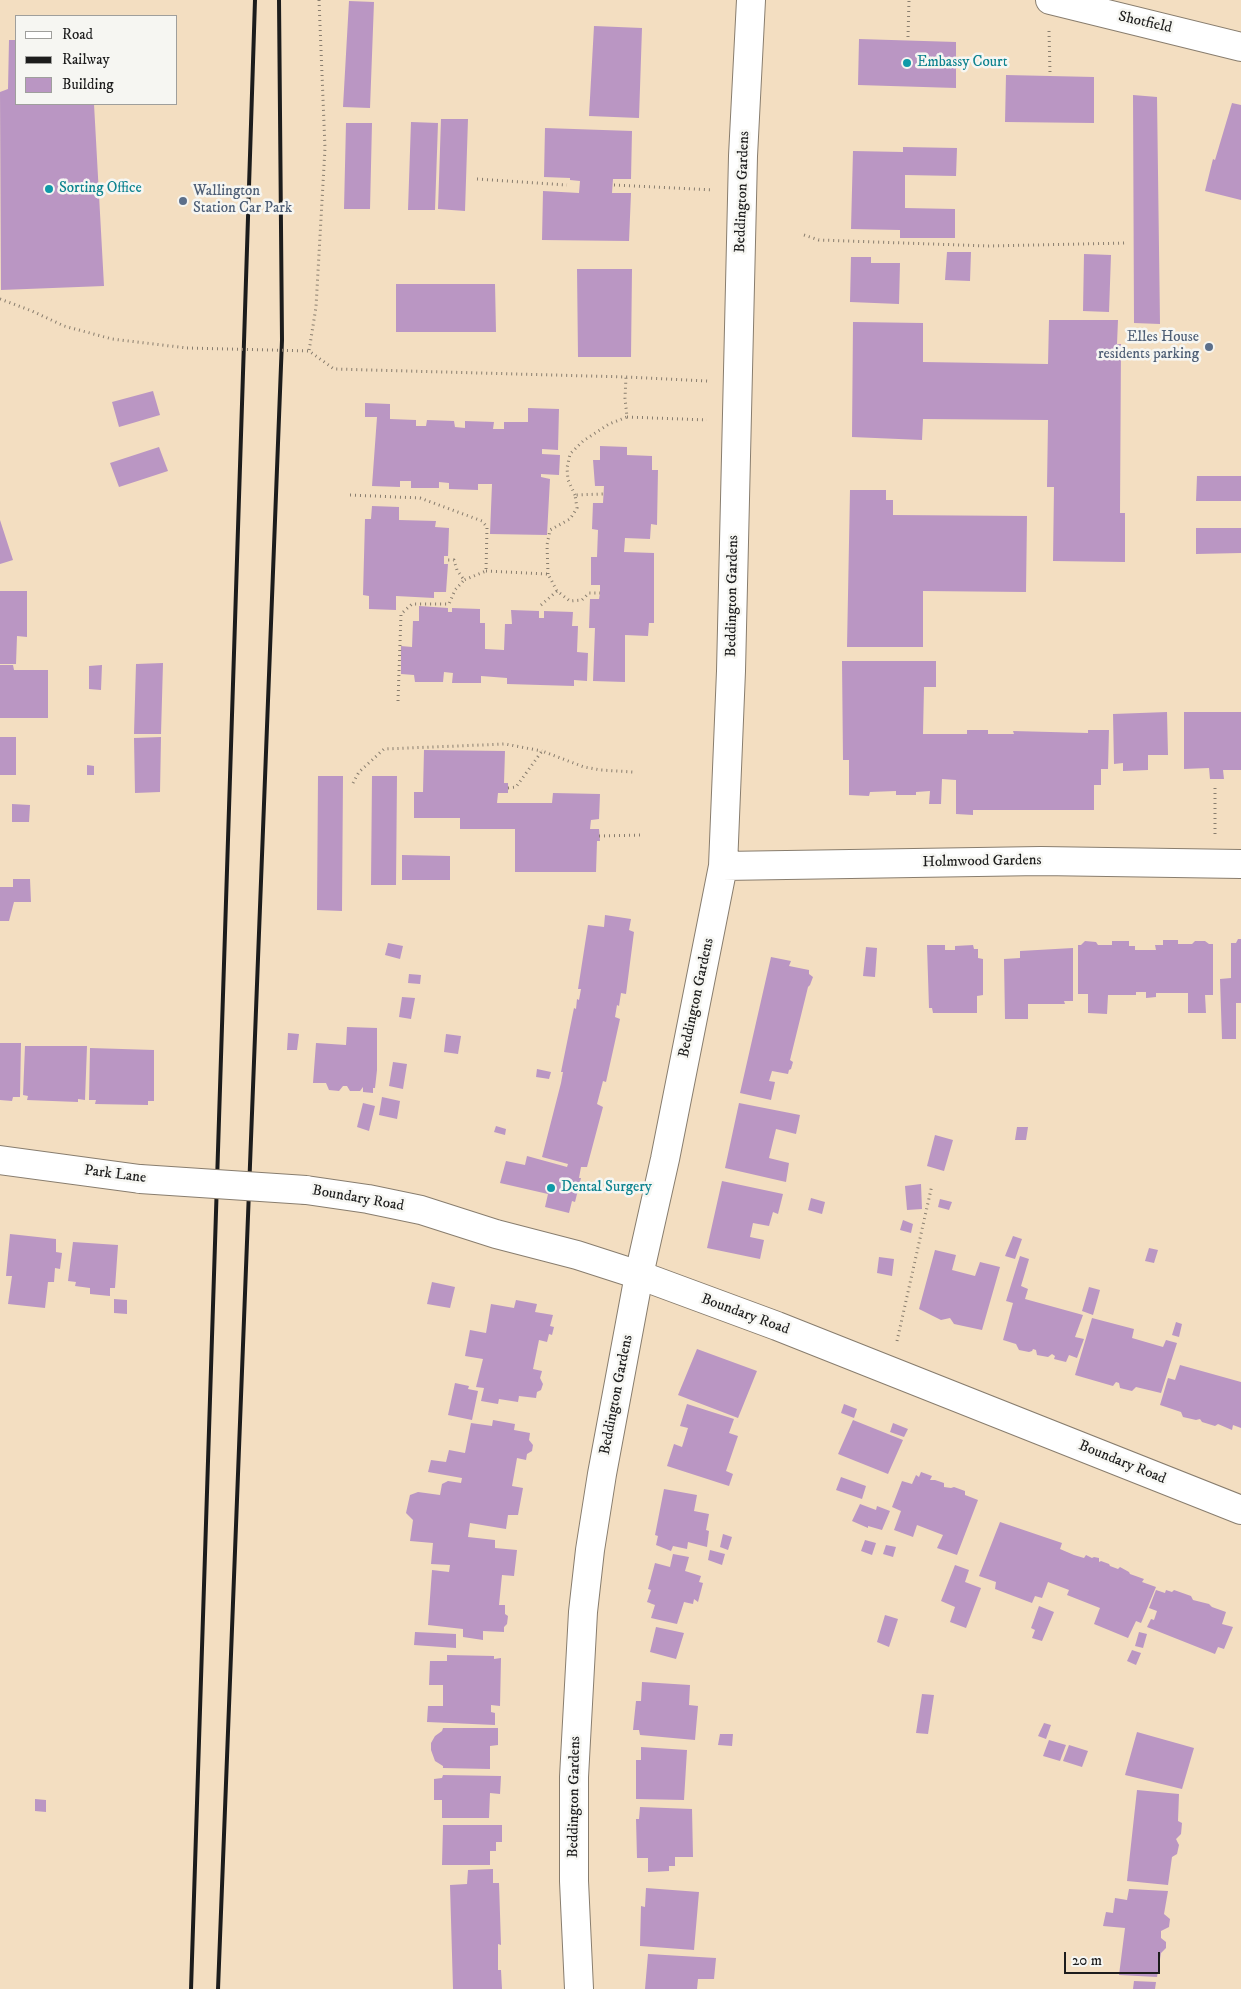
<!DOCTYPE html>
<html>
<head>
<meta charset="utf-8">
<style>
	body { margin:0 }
	#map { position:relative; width:1241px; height:1989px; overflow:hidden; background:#f3dec1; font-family:"IM FELL DW Pica",serif }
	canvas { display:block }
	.legend { position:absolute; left:15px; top:15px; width:162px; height:90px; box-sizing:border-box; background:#f6f6f2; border:1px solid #9f9f9c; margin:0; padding:6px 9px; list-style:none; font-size:15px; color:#1c1c1c }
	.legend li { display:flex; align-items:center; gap:10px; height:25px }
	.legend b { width:25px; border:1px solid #9f9f9c }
	.scale { position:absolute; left:1064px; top:1952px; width:96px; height:22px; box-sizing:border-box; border:2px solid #1c1c1c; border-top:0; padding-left:6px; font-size:15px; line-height:18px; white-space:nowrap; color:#1c1c1c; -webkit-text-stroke:4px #f6f6f2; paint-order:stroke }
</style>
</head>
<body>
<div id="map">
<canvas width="1241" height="1989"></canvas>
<ul class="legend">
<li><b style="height:6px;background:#fff"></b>Road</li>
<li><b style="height:6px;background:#1c1c1c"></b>Railway</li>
<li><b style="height:14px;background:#ba96c3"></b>Building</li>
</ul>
<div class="scale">20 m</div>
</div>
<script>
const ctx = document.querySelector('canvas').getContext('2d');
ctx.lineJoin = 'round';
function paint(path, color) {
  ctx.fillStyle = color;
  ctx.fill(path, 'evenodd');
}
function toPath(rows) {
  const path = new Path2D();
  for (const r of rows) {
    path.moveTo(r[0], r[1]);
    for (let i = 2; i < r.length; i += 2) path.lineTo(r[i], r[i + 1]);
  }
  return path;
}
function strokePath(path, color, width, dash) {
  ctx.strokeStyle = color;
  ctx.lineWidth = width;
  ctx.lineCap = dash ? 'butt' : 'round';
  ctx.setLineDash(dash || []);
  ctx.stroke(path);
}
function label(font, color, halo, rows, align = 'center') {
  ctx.font = font + ' "IM FELL DW Pica",serif';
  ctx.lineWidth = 5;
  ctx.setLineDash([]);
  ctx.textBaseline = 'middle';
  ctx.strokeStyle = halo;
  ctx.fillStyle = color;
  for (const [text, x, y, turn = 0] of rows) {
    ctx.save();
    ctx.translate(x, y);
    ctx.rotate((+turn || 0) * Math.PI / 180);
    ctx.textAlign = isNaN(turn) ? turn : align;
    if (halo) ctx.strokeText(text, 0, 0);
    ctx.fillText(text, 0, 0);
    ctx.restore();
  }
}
const building = toPath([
	[349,1,374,2,370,108,343,107],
	[594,26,642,28,639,118,589,116],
	[859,39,956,42,956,88,858,85],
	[9,40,16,40,16,104,94,104,104,286,1,290,0,92,8,89],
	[1006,75,1094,77,1094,123,1005,122],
	[1133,95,1157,97,1160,324,1134,323],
	[1232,103,1241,105,1241,200,1205,191,1213,159,1215,160],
	[441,119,468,119,465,211,438,209],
	[411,122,438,123,435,210,408,210],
	[346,123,372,123,370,209,344,209],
	[545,128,632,131,631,179,613,179,612,193,631,193,629,241,542,240,543,191,579,193,580,181,570,180,570,178,544,177],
	[903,147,957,148,956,176,905,175,905,208,955,209,955,238,900,238,900,230,851,229,853,151,903,152],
	[947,252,971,252,970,281,945,280],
	[1084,254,1111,255,1109,312,1083,311],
	[851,257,871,257,871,263,900,263,899,304,850,302],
	[577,269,632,269,631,357,578,357],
	[396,284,495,284,496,332,396,332],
	[1049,320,1118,320,1117,344,1121,344,1120,513,1125,513,1125,562,1053,561,1054,487,1047,487,1048,420,923,419,922,440,852,437,853,322,923,323,923,362,1048,364],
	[153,391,160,415,119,427,112,402],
	[365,403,390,404,390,419,416,420,416,426,426,426,427,420,454,421,455,427,465,428,465,421,494,422,493,429,504,429,504,422,528,422,528,408,559,409,558,450,542,449,542,454,560,455,559,475,541,474,541,477,550,479,547,535,490,534,492,484,478,484,478,490,449,489,449,483,439,482,439,488,411,488,411,481,400,481,400,487,372,486,377,417,365,417],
	[600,446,627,447,627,455,652,456,652,470,658,470,657,525,651,524,650,539,625,538,624,552,654,553,654,623,649,623,648,636,625,635,625,682,593,681,595,628,589,628,590,599,599,599,600,593,600,585,591,585,591,557,597,557,598,530,592,529,593,503,603,503,604,486,595,486,593,460,600,460],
	[159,447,168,471,119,487,110,463],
	[1197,476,1241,476,1241,501,1196,501],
	[850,490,886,490,886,500,893,500,893,515,1027,516,1026,592,923,591,923,647,847,647],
	[372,506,399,507,399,520,436,521,435,527,449,528,448,556,444,556,444,564,448,564,446,592,434,592,434,598,396,596,396,610,369,609,369,596,363,595,365,519,371,519],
	[0,520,13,560,0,564],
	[1196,528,1241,528,1241,553,1196,554],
	[0,591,27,591,27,637,17,636,16,664,0,664],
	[419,606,448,608,448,612,452,612,452,608,480,609,480,623,485,623,485,649,504,650,505,624,512,624,511,610,539,611,539,618,544,618,544,611,573,612,572,626,578,626,577,652,588,653,587,681,574,680,574,686,507,684,507,678,481,676,481,683,452,683,453,673,444,672,443,682,415,682,414,675,401,674,401,646,412,647,413,621,419,621],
	[842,661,936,661,936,687,924,687,923,734,967,734,967,730,988,730,988,734,1014,734,1013,731,1088,733,1088,730,1109,730,1108,769,1101,769,1101,785,1094,785,1094,810,973,810,973,815,956,814,956,780,942,779,941,804,929,804,930,791,916,792,916,795,896,795,896,791,870,792,869,796,849,795,849,760,843,760],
	[163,663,161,734,134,734,136,664],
	[0,665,13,665,14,670,48,670,48,718,0,718],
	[102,665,101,690,89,689,89,666],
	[1167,712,1168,755,1148,755,1148,770,1123,771,1123,763,1114,764,1113,714],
	[1184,712,1241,712,1241,770,1223,770,1224,779,1210,779,1209,768,1184,769],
	[0,737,16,737,16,775,0,775],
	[161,737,160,792,135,793,134,738],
	[424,750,505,751,504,783,508,783,508,793,498,793,497,803,552,803,553,793,600,794,599,819,591,820,590,829,599,829,600,841,597,841,596,872,515,872,515,829,460,829,460,818,414,818,414,792,423,792],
	[87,765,94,766,94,775,87,775],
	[318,776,343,776,342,911,317,910],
	[372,776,397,776,396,885,371,885],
	[12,804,30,805,29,822,12,822],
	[402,855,450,856,450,880,402,880],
	[13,879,30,879,31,902,14,902,9,921,0,921,0,887,13,887],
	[605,915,631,919,629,930,634,932,626,994,621,993,619,1006,617,1005,615,1017,620,1019,606,1082,603,1081,597,1104,603,1107,587,1167,581,1167,579,1178,581,1178,575,1202,572,1201,569,1213,545,1207,548,1194,500,1183,506,1161,525,1165,527,1156,567,1167,568,1164,542,1157,561,1083,563,1072,561,1072,574,1008,576,1009,577,999,579,1000,581,989,578,989,588,925,604,927],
	[1238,939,1241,939,1241,1003,1236,1003,1236,1039,1222,1039,1220,979,1231,978,1231,943,1236,943],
	[1163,940,1178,940,1178,944,1192,944,1195,941,1205,941,1209,944,1213,944,1213,995,1205,995,1206,1013,1188,1013,1188,993,1156,993,1156,997,1146,998,1146,992,1136,992,1136,995,1108,995,1107,1014,1088,1013,1088,994,1078,994,1078,945,1081,945,1085,941,1096,942,1098,945,1112,945,1112,941,1129,941,1129,946,1135,946,1135,950,1156,950,1155,945,1163,945],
	[388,943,403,946,400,959,385,955],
	[927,945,945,945,945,950,955,950,955,946,973,945,974,949,978,949,978,958,983,959,983,995,977,996,977,1013,933,1013,932,1008,929,1008],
	[866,947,877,948,875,977,863,976],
	[1073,948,1073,1001,1064,1001,1065,1004,1028,1004,1028,1019,1005,1019,1004,959,1020,958,1020,951],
	[771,957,791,961,789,966,809,970,809,974,813,977,810,985,808,987,790,1060,793,1062,791,1069,789,1070,788,1074,772,1071,769,1081,775,1082,771,1100,740,1093],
	[409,974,421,975,420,984,408,983],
	[402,997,415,998,411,1019,399,1017],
	[347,1027,377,1028,377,1070,375,1088,373,1088,373,1093,363,1092,363,1087,360,1091,350,1091,347,1086,343,1086,339,1091,329,1090,326,1083,313,1083,316,1043,346,1045],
	[288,1033,299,1034,297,1050,287,1050],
	[446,1034,461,1036,458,1054,444,1052],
	[0,1043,21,1043,20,1097,13,1097,12,1101,0,1100],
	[25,1046,87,1046,85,1100,78,1099,78,1102,27,1100,28,1096,23,1095],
	[90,1048,154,1050,154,1101,148,1101,148,1105,95,1104,96,1100,89,1100],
	[393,1062,407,1064,403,1089,389,1086],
	[537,1069,551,1072,549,1079,536,1077],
	[382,1097,400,1101,397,1119,379,1115],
	[363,1103,375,1106,369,1131,357,1127],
	[739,1103,800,1115,796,1134,776,1129,769,1158,789,1163,786,1182,725,1168],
	[496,1126,506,1129,505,1135,494,1132],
	[1017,1127,1028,1127,1026,1140,1015,1140],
	[935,1135,953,1140,944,1171,927,1166],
	[722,1181,783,1194,778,1214,773,1212,769,1226,753,1223,750,1237,764,1240,760,1259,707,1248],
	[921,1184,922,1209,907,1210,905,1186],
	[811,1198,825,1202,822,1214,808,1210],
	[940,1199,952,1202,949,1210,938,1207],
	[903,1220,913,1224,911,1233,900,1230],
	[10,1234,56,1239,56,1252,62,1253,60,1269,55,1268,54,1282,48,1282,45,1308,8,1304,12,1276,6,1276],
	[1013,1236,1022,1239,1015,1259,1005,1256],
	[73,1242,118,1245,115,1288,110,1288,110,1296,90,1294,90,1288,75,1286,76,1282,68,1281],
	[1149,1248,1158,1250,1154,1263,1145,1261],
	[935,1250,956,1255,952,1270,975,1276,980,1262,1000,1267,982,1330,954,1324,950,1318,941,1320,919,1309],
	[1020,1256,1029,1259,1021,1286,1028,1289,1025,1299,1083,1315,1075,1337,1084,1339,1077,1358,1069,1355,1066,1362,1054,1359,1055,1356,1052,1354,1048,1357,1037,1355,1036,1350,1033,1349,1032,1351,1029,1352,1019,1350,1016,1344,1003,1340,1013,1303,1006,1301],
	[879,1257,894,1259,892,1276,877,1273],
	[432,1282,455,1287,450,1308,427,1304],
	[1089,1287,1100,1290,1093,1315,1082,1311],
	[114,1299,127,1300,127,1314,114,1313],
	[516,1300,537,1304,535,1312,553,1315,550,1326,554,1327,552,1335,549,1334,547,1342,539,1340,533,1369,542,1371,540,1378,543,1384,541,1390,537,1392,536,1398,519,1396,518,1402,499,1399,498,1404,481,1401,484,1388,476,1387,483,1359,465,1356,470,1330,486,1333,491,1304,514,1308],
	[1092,1318,1134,1329,1132,1338,1163,1347,1166,1340,1177,1343,1161,1393,1136,1387,1132,1391,1120,1388,1119,1383,1116,1382,1113,1386,1075,1375],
	[1176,1322,1182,1324,1179,1337,1172,1335],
	[697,1349,757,1371,738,1418,678,1395],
	[1180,1365,1241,1382,1241,1428,1233,1425,1232,1430,1218,1424,1215,1426,1202,1422,1200,1419,1196,1420,1183,1417,1181,1412,1160,1405,1168,1378,1175,1380],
	[455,1383,469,1386,468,1389,478,1391,472,1420,448,1415],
	[687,1404,734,1419,729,1433,738,1436,726,1471,733,1474,729,1486,667,1466,674,1444,682,1447,688,1428,680,1426],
	[844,1404,857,1409,854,1418,841,1413],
	[493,1420,515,1424,514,1430,530,1433,529,1440,533,1445,532,1451,527,1454,526,1460,517,1458,512,1486,523,1488,518,1515,508,1515,506,1529,470,1523,468,1537,495,1540,495,1548,517,1550,514,1576,502,1575,499,1605,505,1605,505,1614,508,1616,507,1624,504,1627,504,1632,483,1631,483,1640,463,1637,463,1629,428,1625,432,1570,449,1572,450,1565,431,1564,433,1543,410,1541,413,1520,406,1513,410,1495,418,1492,440,1495,442,1484,448,1481,461,1483,462,1478,428,1472,431,1460,446,1462,449,1450,465,1453,471,1423,492,1426],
	[853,1420,903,1440,888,1474,838,1454],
	[893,1423,908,1429,904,1437,890,1432],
	[921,1472,932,1476,930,1480,935,1480,944,1483,944,1487,951,1488,954,1487,965,1491,965,1495,978,1500,957,1555,937,1548,943,1535,917,1525,913,1537,894,1530,901,1511,892,1507,902,1481,912,1484,916,1475,919,1477],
	[841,1477,866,1486,862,1499,836,1490],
	[664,1489,697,1495,694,1511,709,1514,706,1530,709,1531,707,1547,688,1542,687,1549,673,1546,671,1551,656,1545,658,1536,655,1535],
	[860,1504,876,1510,877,1506,890,1511,882,1530,868,1526,868,1528,852,1521],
	[1000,1522,1062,1543,1060,1549,1074,1555,1084,1558,1086,1555,1092,1558,1094,1557,1099,1558,1099,1562,1101,1561,1109,1564,1110,1566,1118,1569,1120,1567,1129,1572,1130,1574,1144,1579,1142,1582,1156,1587,1141,1623,1136,1621,1128,1638,1094,1624,1100,1608,1067,1595,1069,1590,1048,1582,1042,1598,1035,1596,1032,1603,995,1589,996,1582,979,1576],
	[723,1534,732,1537,728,1550,720,1547],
	[865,1540,876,1543,872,1555,861,1551],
	[886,1545,896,1547,893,1557,883,1554],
	[710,1550,725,1554,722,1565,708,1560],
	[673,1554,689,1557,685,1571,701,1576,699,1582,703,1583,698,1602,694,1599,693,1604,684,1602,677,1624,651,1618,655,1605,647,1602,651,1590,648,1589,655,1563,670,1567],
	[955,1565,969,1570,965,1582,981,1588,966,1628,950,1622,955,1607,941,1601],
	[1156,1590,1165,1593,1166,1590,1172,1592,1174,1590,1191,1596,1193,1600,1209,1604,1212,1607,1226,1612,1222,1624,1233,1627,1224,1649,1218,1647,1215,1654,1147,1627,1151,1619,1154,1620,1157,1611,1149,1608],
	[1039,1606,1054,1612,1042,1641,1032,1638,1035,1630,1031,1628],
	[885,1615,898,1619,889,1647,877,1642],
	[656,1627,684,1633,676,1659,650,1652],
	[415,1632,456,1634,456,1648,414,1645],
	[1139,1632,1147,1634,1143,1648,1135,1646],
	[1132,1650,1141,1653,1136,1665,1127,1661],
	[447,1655,494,1656,494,1659,501,1658,500,1706,491,1705,491,1712,495,1713,495,1725,427,1722,428,1706,443,1706,443,1685,429,1685,430,1661,447,1661],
	[642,1682,690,1685,689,1705,698,1706,695,1740,640,1735,639,1730,633,1730,636,1701,641,1701],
	[922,1694,934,1695,928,1734,916,1733],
	[1044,1723,1051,1725,1046,1739,1038,1736],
	[443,1728,498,1728,498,1745,490,1746,490,1769,443,1768,443,1766,435,1761,431,1750,431,1743,435,1736,442,1731],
	[1137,1732,1194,1748,1182,1789,1125,1775],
	[720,1734,733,1734,732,1746,718,1745],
	[1049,1740,1066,1745,1060,1761,1043,1756],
	[1069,1745,1088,1751,1082,1767,1063,1761],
	[641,1747,687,1750,684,1800,636,1799,636,1760,641,1760],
	[443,1775,501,1776,500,1794,490,1793,489,1818,442,1818,442,1800,434,1800,434,1779,442,1778],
	[1137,1790,1179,1794,1178,1821,1182,1823,1181,1834,1176,1839,1179,1845,1177,1854,1172,1857,1168,1885,1127,1881],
	[35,1799,46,1800,46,1812,35,1811],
	[640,1807,692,1809,693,1857,675,1857,675,1866,669,1866,669,1871,648,1872,648,1858,637,1858,636,1819,639,1819],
	[443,1825,502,1825,502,1842,496,1842,496,1851,490,1851,490,1865,442,1865],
	[493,1869,493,1883,499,1883,501,1945,498,1944,498,1970,501,1970,502,1989,453,1989,450,1885,467,1884,468,1870],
	[646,1888,699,1892,694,1950,640,1946,641,1906,645,1907],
	[1129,1889,1168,1891,1164,1914,1170,1919,1169,1927,1161,1931,1161,1938,1166,1942,1166,1948,1161,1953,1157,1977,1119,1975,1125,1928,1103,1926,1106,1912,1113,1913,1115,1898,1127,1900],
	[648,1954,716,1958,714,1979,698,1979,697,1989,645,1989],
	[1134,1981,1156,1982,1155,1989,1133,1989]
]);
const path = toPath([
	[319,0,325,148,316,307,309,351,334,369,626,377,708,381],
	[1049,31,1050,73],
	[908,37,909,0],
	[477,179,567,185],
	[614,185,713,190],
	[804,235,819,240,988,246,1127,243],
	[0,299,32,311,64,326,112,339,187,348],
	[627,417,707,420],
	[350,495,420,498,482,521,487,527,486,571,464,580],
	[575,495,568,480,567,468,570,454,583,441,609,424,627,417,625,398,626,377],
	[486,571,548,574,557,591],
	[548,574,547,545,550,530,570,519,577,508,575,495,603,494],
	[541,605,557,591,570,601,582,600,589,593,600,593],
	[398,701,401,614,412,604,449,604,455,590,464,580,457,570,454,560,447,560],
	[353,783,359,772,384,749,505,744,542,751],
	[508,788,516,787,542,751,584,767,601,770,633,772],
	[1215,834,1215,787],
	[599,836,641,835],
	[897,1341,932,1185]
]);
const minor = toPath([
	[1050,0,1241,47],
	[723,866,1041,861,1241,864],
	[579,1989,574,1881,574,1777,583,1612,590,1550,602,1474,639,1275,665,1159,723,866,731,671,743,156,751,0]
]);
const major = toPath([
	[0,1160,140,1179],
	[306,1190,368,1199,421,1210,496,1234,577,1255,639,1275,777,1326,1241,1510]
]);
const rail = toPath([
	[191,1989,255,0],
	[218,1989,282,340,279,0]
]);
const pathBridge = toPath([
	[187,348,309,351]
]);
const majorBridge = toPath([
	[140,1179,306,1190]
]);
const markers = [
	[907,63,5,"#0f9aa8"],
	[49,189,5,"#0f9aa8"],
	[183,201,5,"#5c6f8a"],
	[1209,347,5,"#5c6f8a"],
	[551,1188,5,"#0f9aa8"]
];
const streetNames = [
	["Shotfield",1145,23,13],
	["Beddington Gardens",743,192,-88],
	["Beddington Gardens",733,596,-89],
	["Holmwood Gardens",982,862,-1],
	["Beddington Gardens",697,998,-78],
	["Park Lane",115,1175,7],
	["Boundary Road",358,1199,10],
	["Boundary Road",745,1315,20],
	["Beddington Gardens",617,1395,-79],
	["Boundary Road",1122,1463,22],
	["Beddington Gardens",575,1797,-89]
];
const cultureNames = [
	["Embassy Court",917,63],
	["Sorting Office",59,189],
	["Dental Surgery",561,1188]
];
const serviceNames = [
	["Wallington",193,192],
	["Station Car Park",193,209],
	["Elles House",1199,338,"right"],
	["residents parking",1199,355,"right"]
];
paint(building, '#ba96c3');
strokePath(minor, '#887d6e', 30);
strokePath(major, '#887d6e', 30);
strokePath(path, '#887d6e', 3, [1, 4]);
strokePath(minor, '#fff', 28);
strokePath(major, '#fff', 28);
strokePath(rail, '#1c1c1c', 4);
strokePath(majorBridge, '#887d6e', 30, []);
strokePath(pathBridge, '#887d6e', 3, [1, 4]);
strokePath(majorBridge, '#fff', 28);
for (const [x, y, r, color] of markers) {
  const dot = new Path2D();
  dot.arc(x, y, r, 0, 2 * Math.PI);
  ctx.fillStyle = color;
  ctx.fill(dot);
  strokePath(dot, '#f6f6f2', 2);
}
label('15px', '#1c1c1c', '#f6f6f2', streetNames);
label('15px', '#0d838f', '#f6f6f2', cultureNames, 'left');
label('15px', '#4e5e75', '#f6f6f2', serviceNames, 'left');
</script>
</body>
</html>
